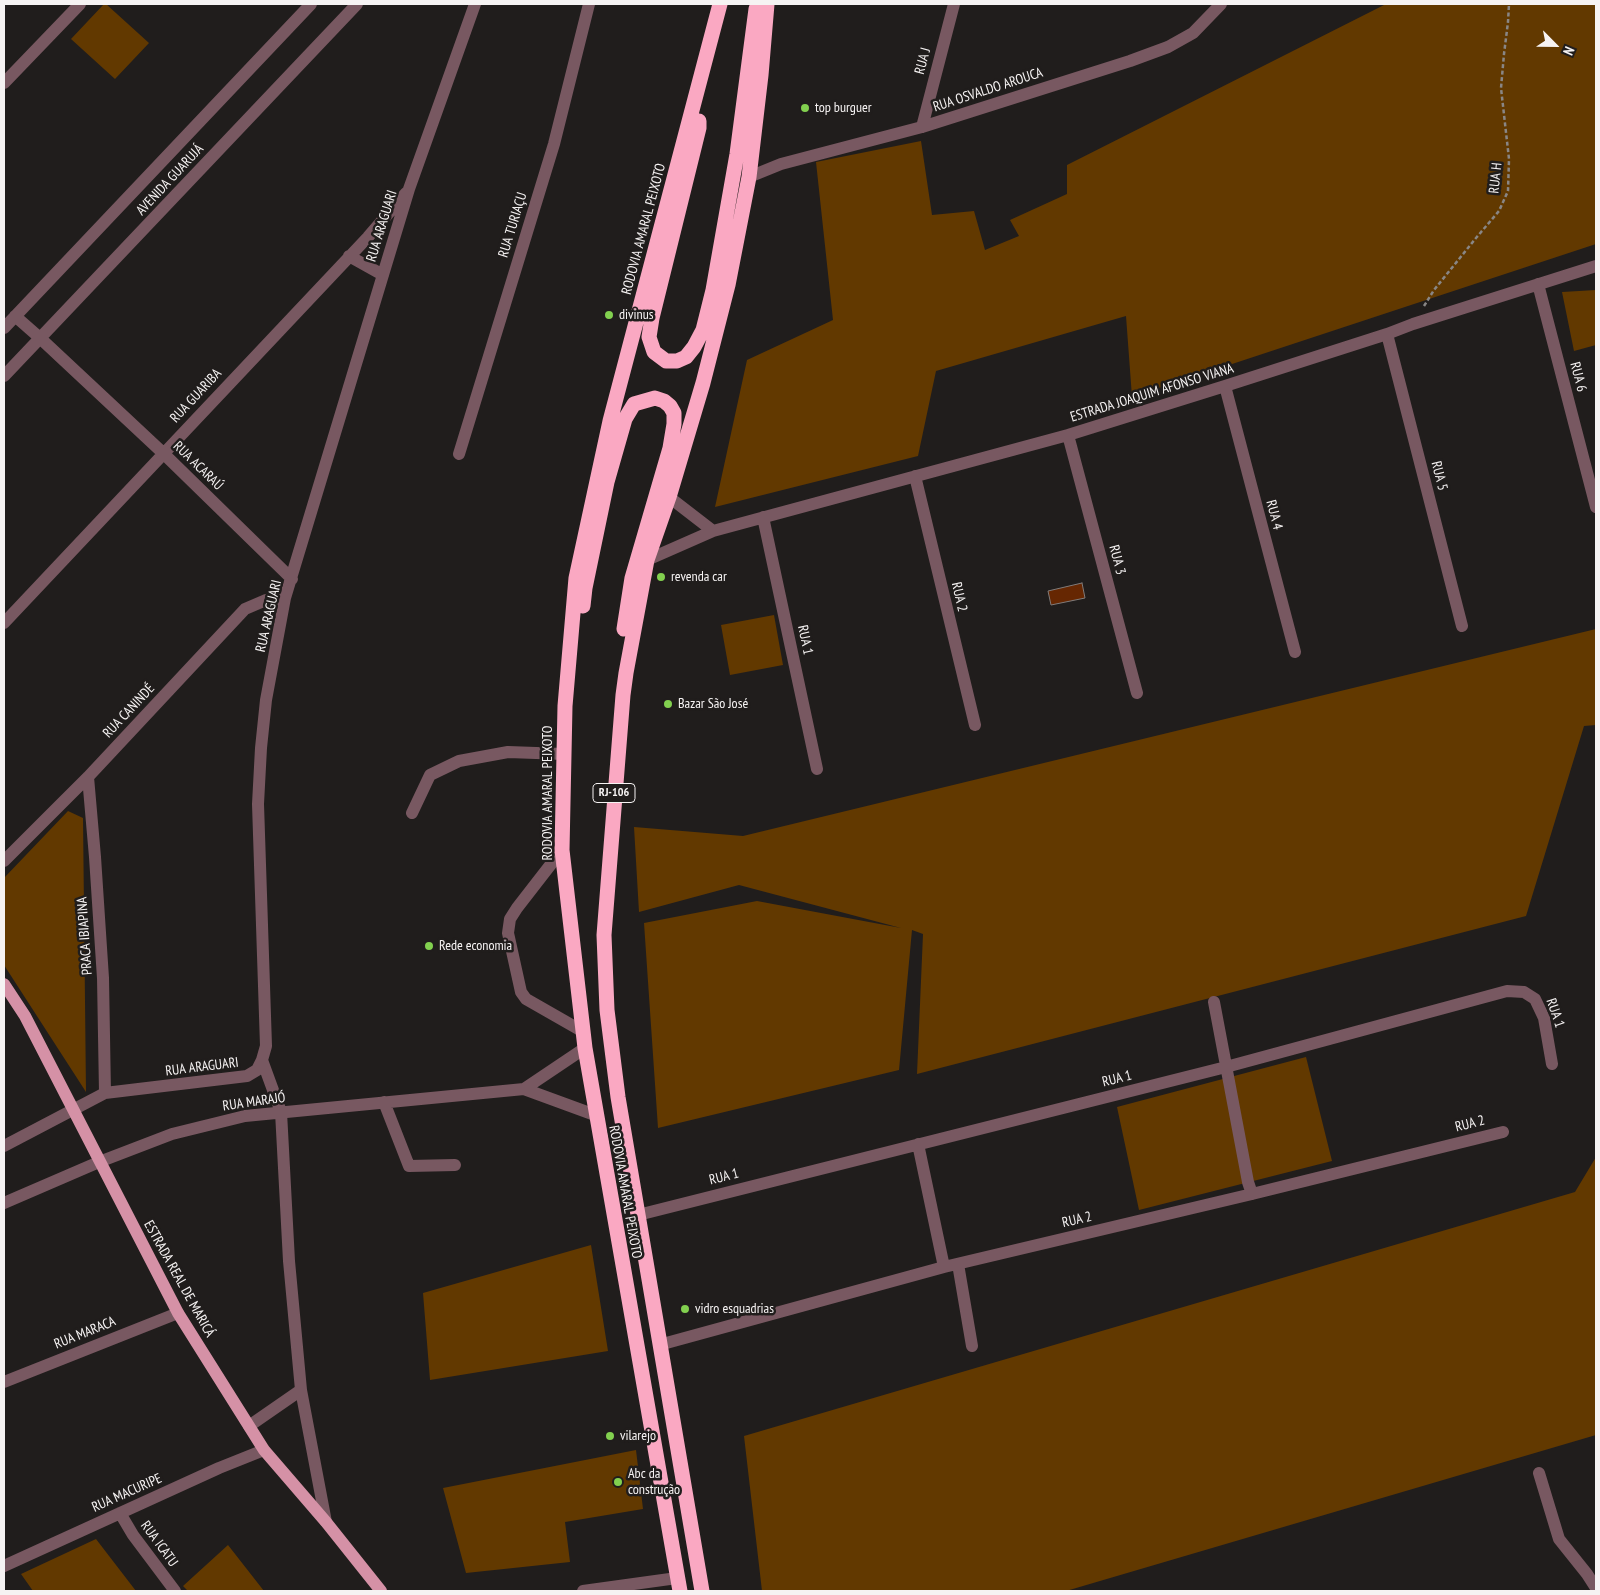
<!DOCTYPE html>
<html>
<head>
<meta charset="utf-8">
<style>
	body { margin:0 }
	#map { position:relative; width:1600px; height:1595px; overflow:hidden; background:#201d1c; font-family:"PT Sans Narrow",sans-serif }
	canvas { display:block }
	.frame { position:absolute; inset:0; border:5px solid #f6f3f3; pointer-events:none }
	.north { position:absolute; left:1530px; top:20px; width:50px; height:50px; -webkit-text-stroke:4px #201d1c; paint-order:stroke; rotate:113deg; font-size:14px; font-weight:700; line-height:20px; text-align:center; color:#f6f3f3 }
	.north::after { content:''; display:block; margin:auto; width:18px; height:22px; background:#f6f3f3; clip-path:polygon(50% 0,100% 100%,50% 72%,0 100%) }
</style>
</head>
<body>
<div id="map">
<canvas width="1600" height="1595"></canvas>
<div class="frame"></div>
<div class="north">N</div>
</div>
<script>
const ctx = document.querySelector('canvas').getContext('2d');
ctx.lineJoin = 'round';
function paint(path, color) {
  ctx.fillStyle = color;
  ctx.fill(path, 'evenodd');
}
function toPath(rows) {
  const path = new Path2D();
  for (const r of rows) {
    path.moveTo(r[0], r[1]);
    for (let i = 2; i < r.length; i += 2) path.lineTo(r[i], r[i + 1]);
  }
  return path;
}
function strokePath(path, color, width, dash) {
  ctx.strokeStyle = color;
  ctx.lineWidth = width;
  ctx.lineCap = dash ? 'butt' : 'round';
  ctx.setLineDash(dash || []);
  ctx.stroke(path);
}
function label(font, color, halo, rows, align = 'center') {
  ctx.font = font + ' "PT Sans Narrow",sans-serif';
  ctx.lineWidth = 5;
  ctx.setLineDash([]);
  ctx.textBaseline = 'middle';
  ctx.strokeStyle = halo;
  ctx.fillStyle = color;
  for (const [text, x, y, turn = 0] of rows) {
    ctx.save();
    ctx.translate(x, y);
    ctx.rotate((+turn || 0) * Math.PI / 180);
    ctx.textAlign = isNaN(turn) ? turn : align;
    if (halo) ctx.strokeText(text, 0, 0);
    ctx.fillText(text, 0, 0);
    ctx.restore();
  }
}
const green = toPath([
	[104,4,106,4,149,43,115,79,71,39],
	[1386,4,1596,4,1596,244,1132,397,1126,316,936,371,918,456,715,507,747,360,833,320,816,162,921,141,932,215,974,211,985,250,1019,236,1010,220,1067,194,1067,165],
	[1596,290,1596,345,1574,351,1562,292],
	[774,615,783,665,730,675,721,625],
	[1596,629,1596,725,1584,726,1526,916,917,1074,923,934,912,930,899,1070,658,1128,644,923,757,901,901,928,739,885,639,912,634,827,743,836],
	[68,811,83,818,86,1092,4,965,4,878],
	[1306,1057,1332,1161,1139,1210,1117,1107],
	[1596,1157,1596,1435,1066,1591,762,1591,744,1436,1575,1192],
	[591,1245,608,1351,430,1380,423,1293],
	[636,1450,643,1509,565,1522,570,1562,466,1573,443,1488],
	[96,1539,136,1591,33,1591,21,1574],
	[228,1545,264,1591,188,1591,183,1586]
]);
const building = toPath([
	[1082,583,1085,598,1051,605,1048,591,1082,583]
]);
const path = toPath([
	[1424,306,1434,290,1476,238,1499,211,1508,191,1509,159,1501,88,1504,54,1508,22,1509,4]
]);
const minor = toPath([
	[4,83,80,4],
	[922,127,954,4],
	[749,177,781,164,922,127,1130,61,1168,47,1193,33,1221,4],
	[349,256,383,275],
	[1538,284,1596,507],
	[15,316,40,338,163,453,292,579],
	[4,328,311,4],
	[1387,334,1462,626],
	[4,376,357,4],
	[1225,386,1295,652],
	[1068,435,1137,693],
	[459,454,554,144,589,4],
	[915,476,975,725],
	[669,497,713,531],
	[763,517,817,769],
	[647,560,713,531,1068,435,1225,386,1387,334,1413,324,1596,266],
	[4,623,368,237,406,193],
	[88,777,95,857,103,978,105,1093],
	[412,813,430,775,459,761,508,752,564,754],
	[562,850,517,908,510,919,508,933,521,992,526,999,582,1031],
	[4,861,88,777,245,609,266,600,285,598],
	[1214,1002,1248,1182,1252,1194],
	[524,1089,585,1048],
	[384,1102,409,1166,455,1165],
	[918,1144,944,1267],
	[4,1146,105,1093,247,1076,257,1070,262,1060,266,1046,258,804,261,748,266,700,285,598,409,189,475,4],
	[4,1203,99,1162,172,1134,245,1116,524,1089,595,1115],
	[638,1215,1226,1067,1507,991,1524,992,1535,999,1544,1018,1552,1064],
	[958,1264,972,1346],
	[659,1345,944,1267,1252,1194,1503,1132],
	[4,1382,178,1313],
	[301,1390,326,1522],
	[249,1426,301,1390,289,1261,281,1112,262,1060],
	[1539,1473,1559,1539,1587,1574,1596,1588],
	[120,1513,133,1535,175,1591],
	[4,1566,219,1468,264,1450],
	[583,1591,677,1578]
]);
const major = toPath([
	[4,984,25,1016,178,1313,264,1450,326,1522,381,1591]
]);
const highway = toPath([
	[699,121,699,128,652,318,649,337,654,352,666,361,677,361,686,357,694,347,703,330,713,290,737,154,756,9,758,4],
	[583,606,585,588,607,482,625,419,634,404,655,398,664,401,670,406,674,413,674,424,670,448,632,578,624,629],
	[680,1591,585,1048,562,850,565,706,576,578,610,421,720,4],
	[702,1591,618,1097,607,1010,604,935,623,695,626,673,647,560,669,497,703,383,728,285,749,177,761,75,767,4]
]);
const markers = [
	[805,108,5,"#82d04f"],
	[609,315,5,"#82d04f"],
	[661,577,5,"#82d04f"],
	[668,704,5,"#82d04f"],
	[429,946,5,"#82d04f"],
	[685,1309,5,"#82d04f"],
	[610,1436,5,"#82d04f"],
	[618,1482,5,"#82d04f"]
];
const shields = [
	[614,793,42]
];
const shieldNames = [
	["RJ-106",614,793]
];
const streetNames = [
	["RUA J",923,61,-75],
	["RUA OSVALDO AROUCA",988,90,-18],
	["RUA H",1496,178,-84],
	["AVENIDA GUARUJÁ",170,180,-47],
	["RUA TURIAÇU",513,225,-73],
	["RUA ARAGUARI",382,226,-73],
	["RODOVIA AMARAL PEIXOTO",644,229,-75],
	["RUA 6",1578,377,75],
	["ESTRADA JOAQUIM AFONSO VIANA",1152,393,-17],
	["RUA GUARIBA",196,396,-47],
	["RUA ACARAÚ",198,466,44],
	["RUA 5",1439,476,76],
	["RUA 4",1274,515,75],
	["RUA 3",1117,560,75],
	["RUA 2",959,597,77],
	["RUA ARAGUARI",269,616,-77],
	["RUA 1",805,640,78],
	["RUA CANINDÉ",129,711,-47],
	["RODOVIA AMARAL PEIXOTO",548,793,-90],
	["PRACA IBIAPINA",85,936,-94],
	["RUA 1",1555,1013,71],
	["RUA ARAGUARI",202,1067,-7],
	["RUA 1",1117,1079,-14],
	["RUA MARAJÓ",254,1102,-8],
	["RUA 2",1470,1124,-14],
	["RUA 1",724,1177,-14],
	["RODOVIA AMARAL PEIXOTO",625,1192,80],
	["RUA 2",1077,1220,-13],
	["ESTRADA REAL DE MARICÁ",179,1279,61],
	["RUA MARACA",85,1333,-22],
	["RUA MACURIPE",127,1493,-24],
	["RUA ICATU",159,1544,54]
];
const poiNames = [
	["top burguer",815,108],
	["divinus",619,315],
	["revenda car",671,577],
	["Bazar São José",678,704],
	["Rede economia",439,946],
	["vidro esquadrias",695,1309],
	["vilarejo",620,1436],
	["Abc da",628,1474],
	["construção",628,1490]
];
paint(green, '#623900');
paint(building, '#662702');
strokePath(building, '#807c7b', 1);
strokePath(path, '#898685', 2.5, [4, 2.5]);
strokePath(minor, '#785861', 12);
strokePath(major, '#d591a6', 12);
strokePath(highway, '#faa8c2', 15);
for (const [x, y, r, color] of markers) {
  const dot = new Path2D();
  dot.arc(x, y, r, 0, 2 * Math.PI);
  ctx.fillStyle = color;
  ctx.fill(dot);
  strokePath(dot, '#201d1c', 2);
}
for (const [x, y, w] of shields) {
  const box = new Path2D();
  box.roundRect(x - w / 2, y - 9.5, w, 19, 4);
  ctx.fillStyle = '#201d1c';
  ctx.fill(box);
  strokePath(box, '#f6f3f3', 1);
}
label('bold 12px', '#f6f3f3', null, shieldNames);
label('14px', '#f6f3f3', '#201d1c', streetNames);
label('14px', '#f6f3f3', '#201d1c', poiNames, 'left');
</script>
</body>
</html>
